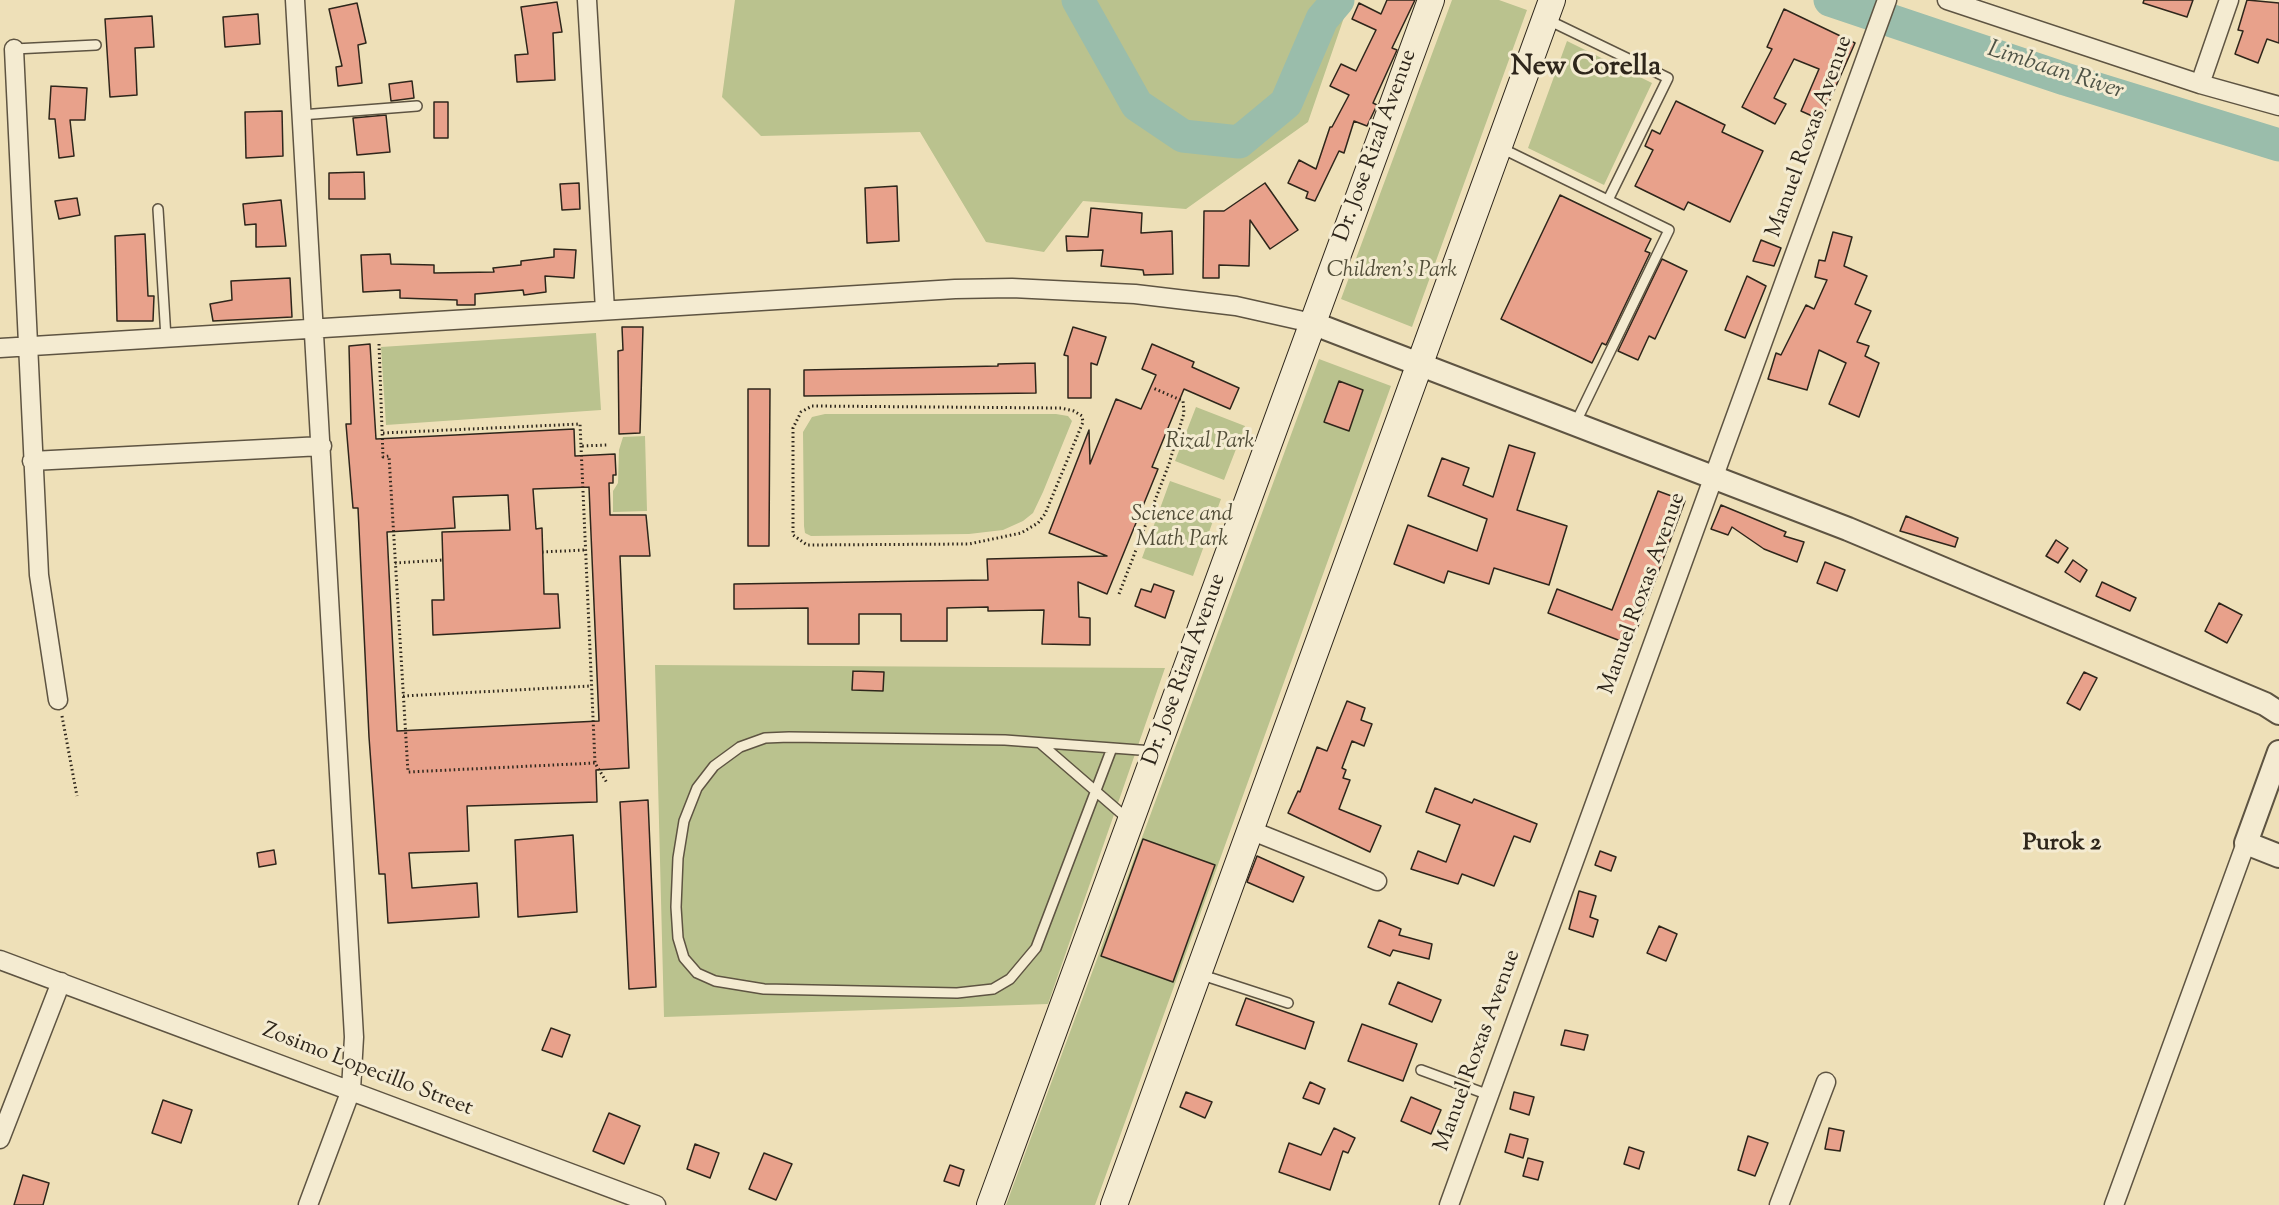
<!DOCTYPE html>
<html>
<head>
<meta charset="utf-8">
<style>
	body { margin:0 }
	canvas { display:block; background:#eee0b8 }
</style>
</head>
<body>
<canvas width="2279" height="1205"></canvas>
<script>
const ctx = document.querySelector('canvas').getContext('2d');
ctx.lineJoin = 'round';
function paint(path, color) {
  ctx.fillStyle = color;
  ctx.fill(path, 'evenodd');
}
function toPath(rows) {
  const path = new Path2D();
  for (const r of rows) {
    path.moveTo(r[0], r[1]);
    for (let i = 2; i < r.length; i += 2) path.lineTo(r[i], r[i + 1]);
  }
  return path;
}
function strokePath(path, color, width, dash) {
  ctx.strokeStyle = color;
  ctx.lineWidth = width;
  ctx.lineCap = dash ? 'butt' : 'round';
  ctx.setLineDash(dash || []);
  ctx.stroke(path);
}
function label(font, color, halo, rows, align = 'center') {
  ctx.font = font + ' "Sorts Mill Goudy",serif';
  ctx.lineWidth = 6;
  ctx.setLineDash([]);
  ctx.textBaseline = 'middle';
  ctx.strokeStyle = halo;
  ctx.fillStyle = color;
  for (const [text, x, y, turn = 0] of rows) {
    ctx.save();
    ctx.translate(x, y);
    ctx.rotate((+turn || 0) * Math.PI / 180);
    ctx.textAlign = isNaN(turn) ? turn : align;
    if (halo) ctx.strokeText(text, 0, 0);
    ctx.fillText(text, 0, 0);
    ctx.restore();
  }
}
const green = toPath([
	[735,0,1350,0,1308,122,1186,209,1083,201,1044,252,986,242,920,132,761,136,722,97],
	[1452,0,1499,0,1527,10,1412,327,1341,299],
	[1567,41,1652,83,1604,185,1528,148],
	[596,333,601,410,386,425,381,347],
	[1319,359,1391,386,1095,1205,1006,1205],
	[1196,407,1245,426,1224,480,1175,461],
	[825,414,1056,414,1068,416,1072,421,1043,492,1033,513,1023,521,1003,530,969,534,811,536,805,533,804,526,803,432,812,417],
	[645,436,647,511,613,512,613,491,618,483,619,450,623,437],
	[1170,481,1221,499,1193,576,1142,558],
	[655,665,1165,668,1048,1004,664,1017]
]);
const river = toPath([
	[1078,0,1137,105,1183,136,1239,142,1286,103,1322,19,1338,0],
	[1830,0,2065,79,2279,145]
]);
const building = toPath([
	[1387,0,1415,0,1392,48,1397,50,1373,103,1377,105,1367,126,1354,121,1344,153,1339,151,1315,201,1306,198,1308,192,1288,183,1299,160,1316,169,1330,127,1332,127,1349,95,1330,86,1341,64,1356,71,1376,30,1352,19,1359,3,1381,14,1387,0],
	[2144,0,2193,0,2187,17,2143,3,2144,0],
	[2247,0,2279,3,2279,43,2267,39,2258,63,2235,54,2243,31,2238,30,2247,0],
	[557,2,562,32,553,33,555,80,517,82,515,55,528,54,521,7,557,2],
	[357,3,366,43,358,45,362,83,338,86,336,67,342,66,329,9,357,3],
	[1784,9,1855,43,1821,120,1801,111,1819,69,1794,59,1774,98,1786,104,1775,124,1742,107,1772,49,1767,47,1784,9],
	[258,14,260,44,225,47,223,17,258,14],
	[152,16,154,47,135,48,137,95,110,97,105,19,152,16],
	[412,81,414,98,391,101,389,84,412,81],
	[51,86,87,88,85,120,70,120,74,156,59,158,55,119,49,119,51,86],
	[1676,101,1725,125,1722,132,1763,151,1730,222,1688,202,1684,210,1635,186,1653,150,1645,146,1652,130,1660,134,1676,101],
	[434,102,448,102,448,138,434,138,434,102],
	[282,111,283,156,246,158,245,112,282,111],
	[386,115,390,152,357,155,353,118,386,115],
	[364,172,365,199,329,199,329,173,364,172],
	[579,183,580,209,562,210,560,184,579,183],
	[1265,183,1298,230,1270,249,1250,220,1249,266,1219,265,1219,278,1203,278,1204,211,1224,211,1265,183],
	[897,186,899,241,867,243,865,188,897,186],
	[1560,195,1651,239,1645,251,1650,253,1606,345,1602,343,1592,363,1501,319,1560,195],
	[77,198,80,215,59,219,55,201,77,198],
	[281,200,286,246,256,247,256,224,245,225,243,204,281,200],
	[1091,208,1142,213,1141,233,1172,231,1173,274,1144,275,1143,270,1101,266,1103,250,1067,251,1066,236,1088,237,1091,208],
	[1833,232,1852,237,1844,266,1867,276,1855,304,1871,311,1857,342,1869,346,1865,356,1879,363,1859,417,1829,404,1846,363,1819,350,1807,390,1768,379,1776,353,1781,355,1806,305,1814,309,1827,280,1815,277,1819,260,1825,261,1833,232],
	[145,234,148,296,154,296,153,321,117,321,115,236,145,234],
	[1761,240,1781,248,1774,266,1753,261,1761,240],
	[554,249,576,250,574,278,545,276,546,292,524,295,523,290,475,294,475,305,457,305,457,300,400,298,400,290,363,292,361,255,390,254,391,264,434,265,434,273,494,272,493,268,521,265,521,261,554,257,554,249],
	[1662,259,1687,271,1655,339,1649,336,1638,360,1618,351,1662,259],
	[1747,276,1766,286,1745,338,1725,330,1747,276],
	[290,278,292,317,213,321,210,304,232,300,231,281,290,278],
	[622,327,643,327,640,433,619,434,618,351,623,350,622,327],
	[1073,327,1106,337,1097,365,1091,363,1091,398,1068,398,1068,356,1064,355,1073,327],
	[370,344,376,439,574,429,575,456,615,454,616,475,613,475,613,483,609,483,610,515,646,515,650,556,620,556,629,768,596,770,597,802,467,806,469,851,409,853,412,888,477,883,479,917,388,923,385,874,379,874,369,737,358,508,353,508,346,424,351,424,349,346,370,344],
	[589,487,599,721,397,731,387,532,455,528,453,497,508,495,510,530,442,532,444,600,432,600,433,635,560,628,558,594,544,594,542,528,536,529,533,489,589,487],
	[1152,344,1194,362,1192,367,1239,388,1230,409,1184,389,1152,467,1158,469,1107,594,1078,582,1079,617,1090,618,1090,645,1042,644,1044,610,988,611,988,607,947,608,947,641,901,641,901,614,859,614,859,644,808,644,808,608,734,609,734,584,988,580,987,559,1107,556,1049,533,1089,430,1090,464,1116,399,1141,409,1156,375,1142,369,1152,344],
	[1035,363,1036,393,804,396,804,370,998,366,998,364,1035,363],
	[1339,381,1363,390,1349,431,1324,422,1339,381],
	[748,389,770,389,769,546,748,546,748,389],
	[1509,445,1535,453,1517,510,1567,526,1549,585,1494,568,1489,584,1448,571,1444,583,1394,564,1408,525,1477,551,1487,519,1428,496,1442,458,1469,468,1463,485,1493,497,1509,445],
	[1658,491,1685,501,1631,645,1548,613,1557,589,1612,610,1658,491],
	[1721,505,1786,532,1784,536,1804,542,1797,562,1764,549,1732,527,1728,535,1711,529,1721,505],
	[1906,516,1958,538,1955,547,1900,531,1906,516],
	[2056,540,2068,548,2058,563,2046,556,2056,540],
	[2073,560,2087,570,2080,582,2065,572,2073,560],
	[1825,562,1845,570,1837,591,1817,583,1825,562],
	[2102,582,2136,598,2130,611,2096,596,2102,582],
	[1154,584,1174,591,1165,618,1135,606,1141,589,1151,592,1154,584],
	[2219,603,2242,615,2227,643,2205,631,2219,603],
	[853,671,884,672,883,691,852,690,853,671],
	[2084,672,2097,678,2080,710,2067,703,2084,672],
	[1347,701,1365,708,1361,720,1372,724,1364,746,1352,741,1342,768,1346,770,1343,778,1350,780,1339,809,1381,826,1370,852,1288,813,1298,791,1300,792,1317,747,1327,751,1347,701],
	[1435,788,1472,803,1474,799,1537,824,1530,842,1514,836,1494,886,1462,874,1458,884,1411,869,1418,851,1446,862,1460,825,1426,812,1435,788],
	[648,800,656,987,629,989,620,802,648,800],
	[573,835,577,912,518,917,515,840,573,835],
	[1143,839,1215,865,1173,982,1101,956,1143,839],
	[274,850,276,864,259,867,257,853,274,850],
	[1600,851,1616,857,1611,871,1595,865,1600,851],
	[1257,856,1304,877,1293,902,1247,882,1257,856],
	[1579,891,1596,896,1590,917,1598,920,1593,937,1569,929,1579,891],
	[1379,920,1401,929,1399,935,1432,944,1429,959,1393,950,1390,956,1368,947,1379,920],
	[1659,926,1677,934,1666,961,1647,953,1659,926],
	[1398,982,1441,1000,1432,1022,1389,1004,1398,982],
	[1246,998,1314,1022,1305,1049,1236,1025,1246,998],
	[1362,1024,1417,1044,1403,1081,1348,1061,1362,1024],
	[551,1028,570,1035,562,1057,542,1050,551,1028],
	[1565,1030,1588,1035,1584,1050,1561,1045,1565,1030],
	[1310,1082,1325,1089,1319,1104,1303,1098,1310,1082],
	[1186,1092,1212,1102,1205,1118,1180,1107,1186,1092],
	[1514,1092,1534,1097,1529,1115,1510,1109,1514,1092],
	[1411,1097,1441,1110,1431,1134,1401,1121,1411,1097],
	[163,1100,192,1110,181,1143,152,1133,163,1100],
	[609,1113,640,1126,624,1164,593,1151,609,1113],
	[1334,1128,1355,1138,1348,1153,1343,1151,1330,1190,1279,1172,1289,1143,1321,1155,1334,1128],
	[1829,1128,1844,1131,1840,1151,1825,1149,1829,1128],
	[1510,1134,1528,1139,1523,1158,1505,1152,1510,1134],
	[1748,1136,1768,1143,1755,1176,1738,1170,1748,1136],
	[695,1144,719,1153,710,1178,687,1169,695,1144],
	[1629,1147,1644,1152,1639,1169,1624,1164,1629,1147],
	[764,1153,792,1164,776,1200,749,1189,764,1153],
	[1528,1158,1543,1162,1538,1180,1523,1176,1528,1158],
	[950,1165,964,1170,959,1186,944,1181,950,1165],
	[23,1175,49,1183,43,1205,14,1205,23,1175]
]);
const path = toPath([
	[379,344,383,457,389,456,408,772,595,763],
	[812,406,1061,408,1074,411,1082,416,1083,422,1045,514,1038,523,1021,533,969,544,807,545,793,535,793,428,801,412,812,406],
	[383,433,580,424,581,446,608,445],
	[581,446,595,763,607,783],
	[542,552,585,550],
	[395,563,443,560],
	[1119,594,1169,464,1184,413,1183,401,1153,388],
	[403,696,591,686],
	[62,716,77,796]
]);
const service = toPath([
	[1548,20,1668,78,1608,200],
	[14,49,96,45],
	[301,115,417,106],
	[1501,148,1669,230,1575,424],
	[158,209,166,338],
	[1040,743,1129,820],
	[1112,748,1036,948,1010,979,993,989,957,993,764,989,715,981,697,973,684,958,678,938,676,907,678,858,684,821,697,788,714,766,740,747,765,738,789,737,1005,740,1153,751],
	[1199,974,1288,1003],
	[1421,1070,1489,1095]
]);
const minor = toPath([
	[295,0,354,1037,351,1090,308,1205],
	[587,0,605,310],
	[1947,0,2200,84,2279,106],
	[14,49,39,575,58,700],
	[2200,84,2229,0],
	[0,348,955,289,1012,288,1135,294,1236,306,1312,323],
	[32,461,322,446],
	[1250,830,1377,881],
	[0,960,656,1205],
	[0,1139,61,982],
	[1449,1205,1887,0],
	[1779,1205,1826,1082],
	[2114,1205,2246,843]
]);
const tertiary = toPath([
	[1312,323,1848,529,2265,704,2279,713],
	[2279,752,2246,843,2279,856]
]);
const secondary = toPath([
	[990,1205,1431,0],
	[1114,1205,1552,0]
]);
const streetNames = [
	["Manuel Roxas Avenue",1811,137,-70],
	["Dr. Jose Rizal Avenue",1377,146,-70],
	["Manuel Roxas Avenue",1644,594,-70],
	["Dr. Jose Rizal Avenue",1186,670,-70],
	["Manuel Roxas Avenue",1479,1051,-70],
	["Zosimo Lopecillo Street",367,1071,21]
];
const parkNames = [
	["Children's Park",1392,272],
	["Rizal Park",1210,443],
	["Science and",1182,516],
	["Math Park",1182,541]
];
const waterNames = [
	["Limbaan River",2055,72,18]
];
const neighbourhoodNames = [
	["Purok 2",2062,845]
];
const districtNames = [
	["New Corella",1586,69]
];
paint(green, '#bac28e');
strokePath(river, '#9abdab', 33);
paint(building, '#e8a18b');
strokePath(building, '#2e261b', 1.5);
strokePath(service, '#5e5442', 12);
strokePath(minor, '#5e5442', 21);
strokePath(tertiary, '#5e5442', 26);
strokePath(secondary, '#2e261b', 28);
strokePath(path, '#2e261b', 3, [1.5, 3]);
strokePath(service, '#f4ebd1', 9);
strokePath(minor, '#f4ebd1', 18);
strokePath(tertiary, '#f4ebd1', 22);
strokePath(secondary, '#f4ebd1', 26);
label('22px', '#2e261b', '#f4ebd1', streetNames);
label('italic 22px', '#514d38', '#f4ebd1', parkNames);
label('italic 24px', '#4e5346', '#f4ebd1', waterNames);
label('bold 24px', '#2e261b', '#f4ebd1', neighbourhoodNames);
label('bold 28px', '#2e261b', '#f4ebd1', districtNames);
</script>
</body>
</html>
